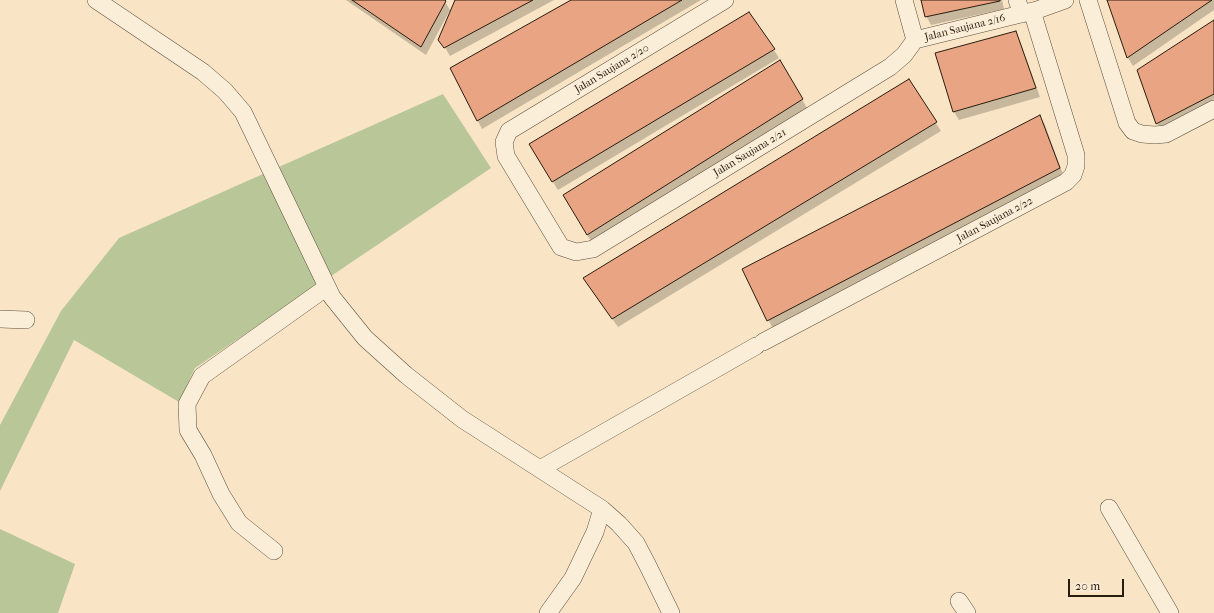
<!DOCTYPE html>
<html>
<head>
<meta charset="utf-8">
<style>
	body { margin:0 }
	#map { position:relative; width:1214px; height:613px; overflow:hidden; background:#f9e5c5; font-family:"IM FELL French Canon",serif }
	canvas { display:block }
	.scale { position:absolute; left:1068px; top:579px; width:56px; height:18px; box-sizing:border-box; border:2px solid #291d0f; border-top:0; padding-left:5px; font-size:12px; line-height:14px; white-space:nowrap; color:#291d0f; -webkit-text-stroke:3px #fbeed9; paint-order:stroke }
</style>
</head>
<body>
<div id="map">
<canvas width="1214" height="613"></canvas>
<div class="scale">20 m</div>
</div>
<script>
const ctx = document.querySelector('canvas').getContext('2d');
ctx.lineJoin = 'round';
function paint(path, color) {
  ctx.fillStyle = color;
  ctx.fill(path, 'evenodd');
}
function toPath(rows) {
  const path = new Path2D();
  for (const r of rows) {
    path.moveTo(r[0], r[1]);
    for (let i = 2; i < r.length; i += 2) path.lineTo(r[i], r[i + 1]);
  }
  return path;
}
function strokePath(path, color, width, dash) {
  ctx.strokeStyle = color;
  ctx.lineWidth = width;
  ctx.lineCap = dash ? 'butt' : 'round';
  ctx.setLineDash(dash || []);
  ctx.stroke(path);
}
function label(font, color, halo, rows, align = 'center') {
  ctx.font = font + ' "IM FELL French Canon",serif';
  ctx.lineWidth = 4;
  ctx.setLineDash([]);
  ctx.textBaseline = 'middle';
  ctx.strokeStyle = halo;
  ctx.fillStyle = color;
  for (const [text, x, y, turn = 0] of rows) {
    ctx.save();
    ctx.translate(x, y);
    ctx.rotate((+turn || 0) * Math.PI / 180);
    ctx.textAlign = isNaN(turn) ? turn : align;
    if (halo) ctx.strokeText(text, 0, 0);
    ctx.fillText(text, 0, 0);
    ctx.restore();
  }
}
const green = toPath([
	[443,94,491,168,195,368,179,402,74,340,0,491,0,425,61,311,119,238],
	[0,529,75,564,58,613,0,613]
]);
const shadow = toPath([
	[346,0,444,0,450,10,426,55],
	[456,0,554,0,450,56,440,39],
	[573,0,701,0,482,129,452,69],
	[922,0,1002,0,1004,9,931,25,926,16],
	[1108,0,1214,0,1214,10,1133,66,1128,58],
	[1214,21,1214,105,1162,132,1157,123],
	[1016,32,1020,41,1040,97,959,120,954,112,937,53],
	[774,50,779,58,558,190,535,153],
	[780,61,807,108,592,243,564,195],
	[908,80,941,131,618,327,589,286],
	[1040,116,1045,125,1064,177,773,329,743,270]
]);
const building = toPath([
	[352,0,445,0,446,1,421,47,352,0],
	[455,0,533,0,444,48,438,40,455,0],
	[571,0,682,0,477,121,450,68,571,0],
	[921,0,1000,0,1000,1,925,17,921,0],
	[1107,0,1212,0,1127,58,1107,0],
	[749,12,775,49,552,182,529,144,749,12],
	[1214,20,1214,94,1156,124,1137,70,1214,20],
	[1016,31,1036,88,953,112,935,53,1016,31],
	[780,60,803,99,587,235,563,195,780,60],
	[909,79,937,122,612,319,583,278,909,79],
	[1040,115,1060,168,767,321,742,269,1040,115]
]);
const minor = toPath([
	[96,0,203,72,225,91,243,112,332,297,365,338,406,375,462,419,602,509,619,524,636,543,648,566,671,613],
	[725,0,509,131,504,142,506,156,561,247,576,252,593,249,890,67,904,55,915,40],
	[904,0,915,40,1037,10,1065,0],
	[1017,0,1022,14],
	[1088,0,1127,123,1133,131,1142,134,1155,135,1166,134,1214,109],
	[0,319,26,320],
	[763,342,1066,182,1073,175,1076,166,1076,155,1032,11],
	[540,469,756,346],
	[1109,508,1170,613],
	[274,551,239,523,221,494,203,455,188,430,187,404,202,376,327,287],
	[959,601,967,613],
	[548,613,573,578,595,532,602,509]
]);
const streetNames = [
	["Jalan Saujana 2/16",965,28,-14],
	["Jalan Saujana 2/20",612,69,-31],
	["Jalan Saujana 2/21",750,153,-31],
	["Jalan Saujana 2/22",995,220,-28]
];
paint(green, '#b9c698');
paint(shadow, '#0003');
paint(building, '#e9a583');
strokePath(building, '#291d0f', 1);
strokePath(minor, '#5d4f3c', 18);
strokePath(minor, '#fbeed9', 17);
label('11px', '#291d0f', '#fbeed9', streetNames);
</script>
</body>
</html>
